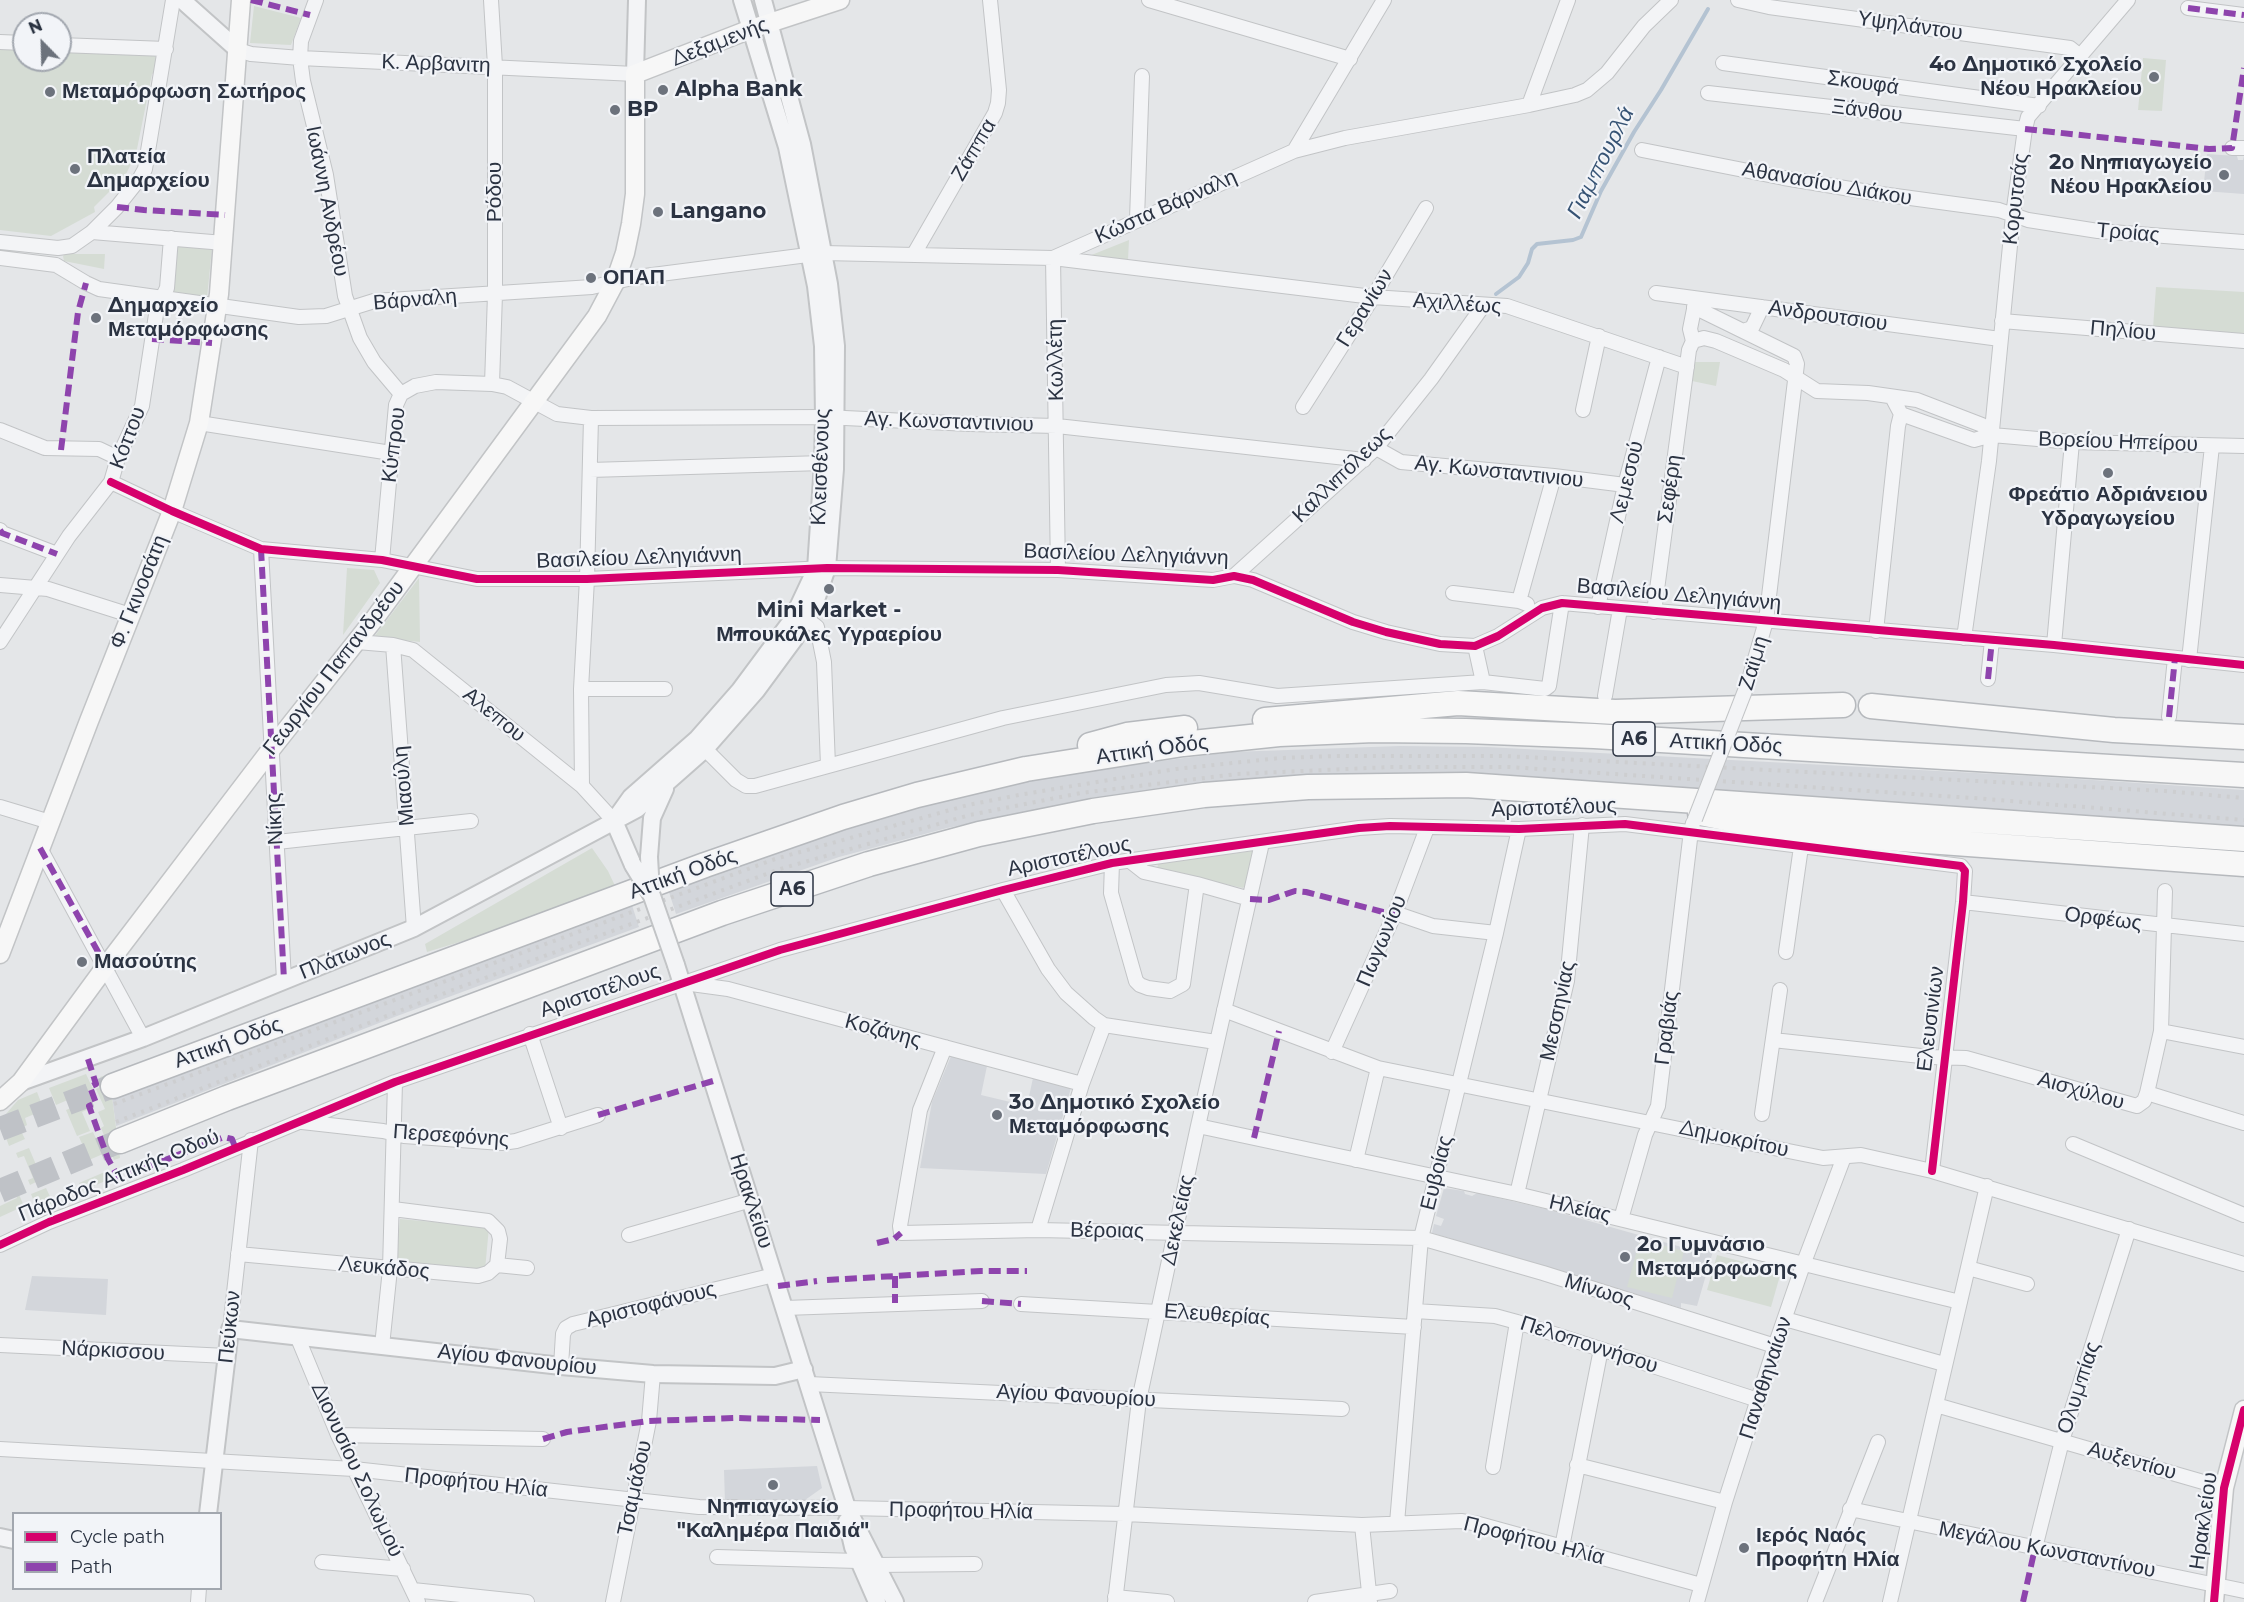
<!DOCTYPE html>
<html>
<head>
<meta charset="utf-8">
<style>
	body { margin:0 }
	#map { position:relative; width:2244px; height:1602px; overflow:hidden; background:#e4e6e8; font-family:Montserrat,sans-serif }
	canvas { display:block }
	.legend { position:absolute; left:12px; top:1512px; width:210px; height:78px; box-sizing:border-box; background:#f2f4f8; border:2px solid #a2a7af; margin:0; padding:8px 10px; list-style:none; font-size:18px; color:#2b3342 }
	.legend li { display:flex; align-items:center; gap:12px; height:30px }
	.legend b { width:30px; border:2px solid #a2a7af }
	.north { position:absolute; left:12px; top:12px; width:60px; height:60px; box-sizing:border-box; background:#f2f4f8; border:2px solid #a2a7af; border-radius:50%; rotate:337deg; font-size:16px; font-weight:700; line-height:24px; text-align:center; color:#2b3342 }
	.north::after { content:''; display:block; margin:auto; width:21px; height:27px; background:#6c727c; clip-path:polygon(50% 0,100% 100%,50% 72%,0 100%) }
</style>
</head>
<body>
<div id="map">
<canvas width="2244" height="1602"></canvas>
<ul class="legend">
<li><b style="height:8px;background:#d6006c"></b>Cycle path</li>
<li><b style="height:8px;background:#8e44ad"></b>Path</li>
</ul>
<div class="north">N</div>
</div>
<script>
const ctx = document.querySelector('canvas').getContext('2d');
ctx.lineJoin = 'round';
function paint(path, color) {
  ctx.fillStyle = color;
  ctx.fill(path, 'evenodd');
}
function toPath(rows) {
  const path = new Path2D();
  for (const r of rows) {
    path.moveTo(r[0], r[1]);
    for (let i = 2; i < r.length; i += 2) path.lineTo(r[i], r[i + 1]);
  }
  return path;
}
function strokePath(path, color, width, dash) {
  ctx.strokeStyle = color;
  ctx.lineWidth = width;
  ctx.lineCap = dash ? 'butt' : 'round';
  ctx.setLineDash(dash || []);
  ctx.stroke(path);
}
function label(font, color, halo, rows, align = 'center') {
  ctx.font = font + ' Montserrat,sans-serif';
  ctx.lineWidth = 4.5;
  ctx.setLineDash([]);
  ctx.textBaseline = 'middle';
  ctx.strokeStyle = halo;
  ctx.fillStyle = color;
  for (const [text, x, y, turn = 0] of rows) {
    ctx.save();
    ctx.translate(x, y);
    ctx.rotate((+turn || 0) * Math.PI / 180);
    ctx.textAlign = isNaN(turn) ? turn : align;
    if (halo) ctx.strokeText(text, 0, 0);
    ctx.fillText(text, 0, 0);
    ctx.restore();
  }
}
const built = toPath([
	[2207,154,2237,156,2238,160,2243,160,2244,156,2244,194,2203,191],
	[1400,746,1487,747,2032,776,2244,790,2244,829,1794,796,1667,788,1128,796,1035,810,947,828,839,857,676,914,668,889,840,828,965,793,1084,771,1231,752],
	[631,902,639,927,397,1016,116,1126,112,1097],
	[951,1056,987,1066,981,1095,1027,1106,1033,1078,1071,1088,1046,1174,920,1168,932,1102],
	[1444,1188,1464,1191,1465,1194,1472,1196,1477,1193,1550,1210,1685,1248,1692,1244,1713,1251,1697,1306,1681,1303,1681,1308,1432,1233,1434,1224,1441,1226,1444,1219,1436,1216],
	[32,1276,108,1279,106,1315,25,1310],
	[817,1466,822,1488,805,1500,725,1503,724,1470]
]);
const green = toPath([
	[254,6,301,18,291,45,250,43],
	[0,49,24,50,24,60,60,60,60,52,155,56,158,60,155,73,152,74,136,154,125,176,94,207,95,212,51,236,0,230],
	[2143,58,2166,60,2162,111,2138,110],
	[1129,240,1128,260,1089,256],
	[177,244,212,248,207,298,172,294],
	[65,254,105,254,104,269,64,261,63,256],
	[2156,287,2244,292,2244,336,2153,328],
	[1695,362,1720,362,1716,386,1692,381],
	[347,568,374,570,380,583,343,635],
	[419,578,420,642,374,637],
	[592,848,608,871,617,890,502,929,427,952,425,944],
	[1252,851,1253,853,1246,884,1243,888,1157,869,1158,864],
	[86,1074,93,1089,56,1105,49,1088],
	[109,1074,120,1158,114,1160,101,1128,104,1126,98,1112,105,1109,96,1089,103,1086,100,1077],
	[37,1092,44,1110,25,1118,27,1125,20,1129,25,1139,9,1146,0,1121,18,1100],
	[86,1102,89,1109,82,1112,90,1131,77,1136,66,1110],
	[93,1132,103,1154,89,1160,79,1137],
	[29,1148,42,1179,30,1185,28,1180,33,1178,24,1156,18,1158,16,1153],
	[107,1171,110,1179,82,1191,79,1183],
	[46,1188,53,1203,37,1209,31,1194],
	[17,1190,24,1206,0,1217,0,1206,17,1198,14,1192],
	[400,1219,489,1227,485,1270,396,1262],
	[1640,1239,1684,1251,1672,1298,1627,1287],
	[1717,1255,1781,1272,1771,1307,1707,1290]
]);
const stream = toPath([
	[1496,294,1519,277,1528,263,1532,249,1537,244,1573,240,1581,237,1601,191,1634,132,1661,90,1708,9]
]);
const motorwayTunnel = toPath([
	[0,1129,113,1086],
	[0,1191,120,1141]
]);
const minor = toPath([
	[316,0,301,41,300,58,303,81,326,175,345,296,360,338,374,362,401,394],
	[491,0,495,66,495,294,492,384],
	[1149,0,1350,59],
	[1738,0,1769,7,2070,48,2080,56],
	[2188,8,2244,15],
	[0,42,24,43],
	[60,45,166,49],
	[238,50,251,54,300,58,635,74],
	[1723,63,2039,106],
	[1708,93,2025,129],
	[1529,105,1568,0],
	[2232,148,2244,148],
	[1642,150,1784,178,1881,194,1999,210,2028,220,2098,231,2244,242],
	[1294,151,1384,0],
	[1137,219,1142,76],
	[92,232,224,243],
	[0,242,58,248,72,246,92,232,117,207,140,178,145,169,173,0],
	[914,254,995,113,998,103,999,90,990,0],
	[0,258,56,265,86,283,99,289,299,317,326,316,374,301,592,287,637,277,823,253,1053,258,1373,297,1507,306,1687,367],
	[1053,258,1294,151,1345,138,1529,105,1575,95,1587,90,1607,73,1644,26,1671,0],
	[1053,258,1058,570],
	[1656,293,2000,339],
	[1694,307,1743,331,1752,328,1762,307],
	[2002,321,2244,341],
	[1743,331,1794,356,1797,364,1766,621,1748,683],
	[1693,341,1690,329,1696,299],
	[401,394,415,386,436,382,492,384,507,387,557,414,591,418,824,417,970,424,1057,426,1364,460],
	[1892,397,1901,414,1974,440,1992,435,2072,442,2244,446],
	[1303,407,1373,297,1426,208],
	[1583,410,1599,336],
	[199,423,391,453],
	[0,430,45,448,99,449,118,458],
	[1376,448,1401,462,1554,476,1625,485],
	[590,470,823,463],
	[111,482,172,511,261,549,382,560,477,579,587,579,827,568,1058,570,1213,580,1234,576,1253,580,1353,622,1386,632,1440,644,1475,646,1498,636,1542,608,1562,603,2054,645,2244,665],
	[0,530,2,533,57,554],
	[261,549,284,980],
	[382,560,396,405,401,394],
	[1234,576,1376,448,1431,379,1483,306],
	[0,585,48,589,130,615],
	[1453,593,1519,601,1527,604],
	[1519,601,1554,476],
	[1598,607,1625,485,1659,357],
	[1654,612,1689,350,1693,341,1704,338,1716,341,1784,370,1817,391,1868,393,1917,400,1982,425,1992,435],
	[799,613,817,627,824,662,828,766],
	[1876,631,1898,426,1901,414],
	[1964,638,1989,461,2013,215,2025,129,2028,117,2128,0],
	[0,642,69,536,111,482,118,458,142,406,157,308,167,288,171,238],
	[357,642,393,645,413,650,582,786,614,821],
	[393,645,414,928],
	[2054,645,2072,442],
	[1475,646,1483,682],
	[2189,660,2212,446],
	[1988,679,1992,640],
	[581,689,665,689],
	[1605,696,1620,609],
	[2169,717,2175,658],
	[705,749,736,780,746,786,755,786,1003,718,1166,685,1199,683,1277,696,1483,682,1545,689,1549,686,1562,603],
	[582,786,581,689,587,579,591,418],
	[0,807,50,822],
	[277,842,471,821],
	[40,848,143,1038],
	[1130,861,1144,872,1197,884,1250,899],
	[1112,863,1111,893,1136,981,1140,985,1148,988,1170,991,1183,984,1197,884],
	[1003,890,1048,969,1066,993,1094,1018,1104,1025,1216,1042],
	[1963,902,2244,934],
	[1395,913,1433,926,1496,933],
	[1786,952,1801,847],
	[684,983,728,989,1082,1084],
	[1224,1010,1378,1068,1823,1158,1861,1155,1932,1171,2244,1264],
	[2161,1031,2244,1047],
	[530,1034,561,1128],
	[1773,1040,1930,1057,1966,1058,2137,1106,2144,1101,2147,1093,2161,1031,2165,891],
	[945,1047,920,1110,900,1226,901,1233,1038,1230,1421,1238,1543,1273,1775,1346],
	[1332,1052,1395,913,1427,828],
	[2147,1093,2244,1123],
	[1762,1114,1780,990],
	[302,1122,383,1131,404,1136,502,1143,516,1141,598,1115],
	[1198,1126,1517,1194,1960,1302],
	[2073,1144,2244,1215],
	[1356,1160,1378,1068],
	[1517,1194,1567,981,1582,825],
	[393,1209,488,1221,498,1231,500,1239,497,1265],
	[1621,1219,1645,1135,1658,1106,1691,831,1693,823],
	[1038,1230,1082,1084,1104,1025],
	[629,1235,751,1200],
	[0,1245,49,1222,183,1170,395,1082,780,950,1003,890,1112,863,1359,828,1390,826,1519,829,1625,824,1961,866,1965,871,1963,902,1932,1171],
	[238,1254,478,1276,488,1273,497,1265,527,1268],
	[1968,1268,2027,1284],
	[1021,1304,1414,1327],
	[785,1308,982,1301],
	[1415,1311,1495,1316,1517,1322,1758,1400],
	[1785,1319,1944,1364],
	[230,1329,251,1140],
	[297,1336,338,1435,418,1602],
	[0,1345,227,1356],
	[382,1346,390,1269,395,1082],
	[561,1366,563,1334,566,1328,573,1324,774,1275],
	[809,1384,1342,1409],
	[1936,1405,2224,1488],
	[338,1435,543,1439],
	[0,1449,354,1469,699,1507,847,1508,1125,1514,1362,1525,1461,1521,1479,1524,1701,1585],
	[1577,1465,1725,1502],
	[1493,1467,1517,1322],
	[1850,1509,2244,1591],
	[1397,1523,1421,1238,1496,933,1519,829],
	[1362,1525,1370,1602],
	[1562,1547,1601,1349],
	[2035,1548,2062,1441,2129,1229],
	[717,1557,858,1561],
	[322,1562,403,1569],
	[876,1565,975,1564],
	[413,1590,527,1602],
	[1115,1597,1167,1602],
	[198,1602,199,1588],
	[613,1602,649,1421,653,1374],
	[1115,1602,1139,1400,1198,1126,1262,843],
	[1315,1602,1390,1591],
	[1697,1602,1725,1502,1775,1346,1803,1265,1844,1157],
	[1815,1602,1878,1442],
	[1890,1602,1987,1186]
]);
const tertiary = toPath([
	[182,0,238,50],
	[635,74,637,0],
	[616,818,631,797,697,739,740,690,792,620,816,569,823,463,824,417,823,346,816,286,787,147,742,0],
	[614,821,633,865],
	[649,857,652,818,665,789],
	[676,965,847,1508,895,1602],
	[21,1082,143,1038,414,928,637,809,705,749,756,691,795,638,816,600,827,568,835,469,836,346,829,284,802,144,763,0],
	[208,1514,230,1329,561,1366,653,1374,775,1376,804,1369],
	[847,1521,853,1547,877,1602],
	[0,1537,14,1540]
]);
const secondary = toPath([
	[0,954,89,721,172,511,199,423,219,294,241,0],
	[0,1101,21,1082,106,966,272,748,375,618,597,316,615,282,625,253,631,224,635,194,635,74,751,29,840,0],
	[2214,1602,2224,1488,2244,1410]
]);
const motorway = toPath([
	[1871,706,2114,730,2244,737],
	[1265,720,1458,703,1615,712,1843,705],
	[1090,745,1127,735,1185,728],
	[1700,813,1761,825,1817,833,2244,864],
	[113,1086,705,865,843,817,917,795,1026,769,1183,744,1279,734,1374,730,1466,731,1594,736,2244,775],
	[120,1141,227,1098,722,913,869,864,979,834,1093,811,1204,795,1308,787,1466,785,2244,839]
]);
const rail = toPath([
	[114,1104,775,859,968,805,1024,794,1176,769,1280,758,1335,756,1505,756,2165,791,2244,798],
	[116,1122,458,988,780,869,970,815,1081,793,1237,774,1390,767,1509,767,1973,798,2244,820]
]);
const minorBridge = toPath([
	[1695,819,1748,683]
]);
const tertiaryBridge = toPath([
	[649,857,651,892],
	[633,865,652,896,676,965]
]);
const quiet = toPath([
	[251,0,310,15],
	[2188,8,2244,15],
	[2025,129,2209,149,2232,148,2244,68],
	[117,207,144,210,225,215],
	[152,339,212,343],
	[61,450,78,312,86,283],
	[0,530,2,533,57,554],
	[261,549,284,980],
	[1988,679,1992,640],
	[2169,717,2175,658],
	[40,848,106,966],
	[1250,899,1269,900,1295,891,1306,892,1383,912,1395,913],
	[88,1059,96,1084,90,1087,96,1103,89,1106,108,1159,119,1178,224,1137,232,1139,235,1147],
	[598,1115,713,1081],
	[1254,1138,1279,1031],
	[877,1243,894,1239,901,1233],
	[895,1276,895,1303],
	[827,1280,981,1271,1027,1271],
	[778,1286,817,1281],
	[982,1301,1021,1304],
	[543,1439,567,1432,649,1421,735,1418,820,1420],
	[2023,1602,2035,1548]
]);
const cycleway = toPath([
	[111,482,172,511,261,549,382,560,477,579,587,579,827,568,1058,570,1213,580,1234,576,1253,580,1353,622,1386,632,1440,644,1475,646,1498,636,1542,608,1562,603,2054,645,2244,665],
	[0,1245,49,1222,183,1170,395,1082,780,950,1003,890,1112,863,1359,828,1390,826,1519,829,1625,824,1961,866,1965,871,1963,902,1932,1171],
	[2214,1602,2224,1488,2244,1410]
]);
const markers = [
	[2154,77,6,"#6c727c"],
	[663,90,6,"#6c727c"],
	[50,92,6,"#6c727c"],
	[615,110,6,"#6c727c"],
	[75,169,6,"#6c727c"],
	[2224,175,6,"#6c727c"],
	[658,212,6,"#6c727c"],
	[591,278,6,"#6c727c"],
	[96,318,6,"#6c727c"],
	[2108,473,6,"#6c727c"],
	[829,589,6,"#6c727c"],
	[82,962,6,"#6c727c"],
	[997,1115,6,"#6c727c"],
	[1625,1257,6,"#6c727c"],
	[773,1485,6,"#6c727c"],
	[1744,1548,6,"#6c727c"]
];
const shields = [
	[1634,739,42],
	[792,889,42]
];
const shieldNames = [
	["Α6",1634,739],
	["Α6",792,889]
];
const streetNames = [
	["Υψηλάντου",1910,26,8],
	["Δεξαμενής",720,42,-21],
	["Κ. Αρβανιτη",436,64,2],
	["Σκουφά",1863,83,8],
	["Ξάνθου",1867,111,7],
	["Ζάππα",974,150,-60],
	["Αθανασίου Διάκου",1827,184,10],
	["Ρόδου",495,192,-90],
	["Κορυτσάς",2016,199,-83],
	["Ιωάννη Ανδρέου",327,201,79],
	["Κώστα Βάρναλη",1166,207,-24],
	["Τροίας",2128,233,5],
	["Βάρναλη",415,300,-5],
	["Αχιλλέως",1457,304,4],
	["Γερανίων",1365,308,-58],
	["Ανδρουτσιου",1828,316,8],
	["Πηλίου",2123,331,5],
	["Κωλλέτη",1056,360,-91],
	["Αγ. Κωνσταντινιου",949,422,2],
	["Κόττου",128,438,-69],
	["Βορείου Ηπείρου",2118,442,2],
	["Κύπρου",394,445,-83],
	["Κλεισθένους",821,467,-88],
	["Αγ. Κωνσταντινιου",1499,472,6],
	["Καλλιπόλεως",1342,475,-44],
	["Λεμεσού",1627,482,-76],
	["Σεφέρη",1670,489,-82],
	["Βασιλείου Δεληγιάννη",1126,555,2],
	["Βασιλείου Δεληγιάννη",639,558,-2],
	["Φ. Γκινοσάτη",139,592,-68],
	["Βασιλείου Δεληγιάννη",1679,595,5],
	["Ζαϊμη",1754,663,-73],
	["Γεωργίου Παπανδρέου",334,668,-52],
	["Αλεπου",494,715,39],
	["Αττική Οδός",1726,744,3],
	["Αττική Οδός",1152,750,-8],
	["Μιαούλη",404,786,-95],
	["Αριστοτέλους",1554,808,-2],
	["Νίκης",275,819,-93],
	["Αριστοτέλους",1069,857,-12],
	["Αττική Οδός",683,874,-20],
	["Ορφέως",2103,919,7],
	["Πωγωνίου",1382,941,-67],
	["Πλάτωνος",345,956,-22],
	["Αριστοτέλους",600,991,-19],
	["Μεσσηνίας",1558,1011,-78],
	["Ελευσινίων",1931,1019,-83],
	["Γραβιάς",1667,1028,-83],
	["Κοζάνης",883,1031,15],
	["Αττική Οδός",228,1043,-20],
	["Αισχύλου",2081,1091,16],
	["Περσεφόνης",451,1136,4],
	["Δημοκρίτου",1734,1139,12],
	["Ευβοίας",1437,1173,-76],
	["Πάροδος Αττικής Οδού",119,1176,-22],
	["Ηρακλείου",751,1201,72],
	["Ηλείας",1580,1209,13],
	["Δεκελείας",1178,1220,-78],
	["Βέροιας",1107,1231,1],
	["Λευκάδος",384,1268,5],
	["Μίνωος",1599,1291,17],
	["Αριστοφάνους",651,1305,-14],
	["Ελευθερίας",1217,1315,4],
	["Πεύκων",230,1327,-84],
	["Πελοποννήσου",1589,1345,18],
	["Νάρκισσου",113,1351,3],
	["Αγίου Φανουρίου",517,1360,6],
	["Παναθηναίων",1766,1378,-72],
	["Ολυμπίας",2079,1388,-72],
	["Αγίου Φανουρίου",1076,1396,3],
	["Αυξεντίου",2132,1461,16],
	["Διονυσίου Σολωμού",357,1470,65],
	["Προφήτου Ηλία",476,1483,6],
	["Τσαμάδου",635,1488,-78],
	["Προφήτου Ηλία",961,1511,1],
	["Ηρακλείου",2204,1521,-82],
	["Προφήτου Ηλία",1534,1541,14],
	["Μεγάλου Κωνσταντίνου",2047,1550,11]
];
const poiNames = [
	["4ο Δημοτικό Σχολείο",2142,65,"right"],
	["Νέου Ηρακλείου",2142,89,"right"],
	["Alpha Bank",675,90],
	["Μεταμόρφωση Σωτήρος",62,92],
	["BP",627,110],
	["Πλατεία",87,157],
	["Δημαρχείου",87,181],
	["2ο Νηπιαγωγείο",2212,163,"right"],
	["Νέου Ηρακλείου",2212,187,"right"],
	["Langano",670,212],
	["ΟΠΑΠ",603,278],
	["Δημαρχείο",108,306],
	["Μεταμόρφωσης",108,330],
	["Φρεάτιο Αδριάνειου",2108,495,"center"],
	["Υδραγωγείου",2108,519,"center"],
	["Mini Market -",829,611,"center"],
	["Μπουκάλες Υγραερίου",829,635,"center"],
	["Μασούτης",94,962],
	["3ο Δημοτικό Σχολείο",1009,1103],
	["Μεταμόρφωσης",1009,1127],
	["2ο Γυμνάσιο",1637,1245],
	["Μεταμόρφωσης",1637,1269],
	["Νηπιαγωγείο",773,1507,"center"],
	["\"Καλημέρα Παιδιά\"",773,1531,"center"],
	["Ιερός Ναός",1756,1536],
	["Προφήτη Ηλία",1756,1560]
];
const waterNames = [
	["Γιαμπουρλά",1601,163,-63]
];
paint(built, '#d3d6db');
paint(green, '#d5dcd4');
strokePath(stream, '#b4c3d2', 4);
strokePath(motorwayTunnel, '#bfc2c7', 24, [24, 12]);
strokePath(minor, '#c2c4c6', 16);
strokePath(tertiary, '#c2c4c6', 20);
strokePath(secondary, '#c2c4c6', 21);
strokePath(motorway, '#b6b9bd', 27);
strokePath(minor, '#f3f4f6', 14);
strokePath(tertiary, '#f3f4f6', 16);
strokePath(secondary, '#f7f7f7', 18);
strokePath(motorway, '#f7f7f7', 24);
strokePath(rail, '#cdced0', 4, [3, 6]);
strokePath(minorBridge, '#c2c4c6', 16, []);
strokePath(tertiaryBridge, '#c2c4c6', 20, []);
strokePath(minorBridge, '#f3f4f6', 14);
strokePath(tertiaryBridge, '#f3f4f6', 16);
strokePath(quiet, '#8e44ad', 6, [12, 6]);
strokePath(cycleway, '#d6006c', 8);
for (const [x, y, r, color] of markers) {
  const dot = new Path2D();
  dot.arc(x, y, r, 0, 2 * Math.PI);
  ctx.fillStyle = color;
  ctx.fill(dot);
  strokePath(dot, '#f2f4f8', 2);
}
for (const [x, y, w] of shields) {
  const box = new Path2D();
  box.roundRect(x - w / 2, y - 17, w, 34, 4.5);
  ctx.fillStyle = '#f2f4f8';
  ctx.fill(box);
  strokePath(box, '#2b3342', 1.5);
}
label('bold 20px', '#2b3342', null, shieldNames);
label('21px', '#2b3342', '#f2f4f8', streetNames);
label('bold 21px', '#2b3342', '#f2f4f8', poiNames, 'left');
label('italic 22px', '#365374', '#f2f4f8', waterNames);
</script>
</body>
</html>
